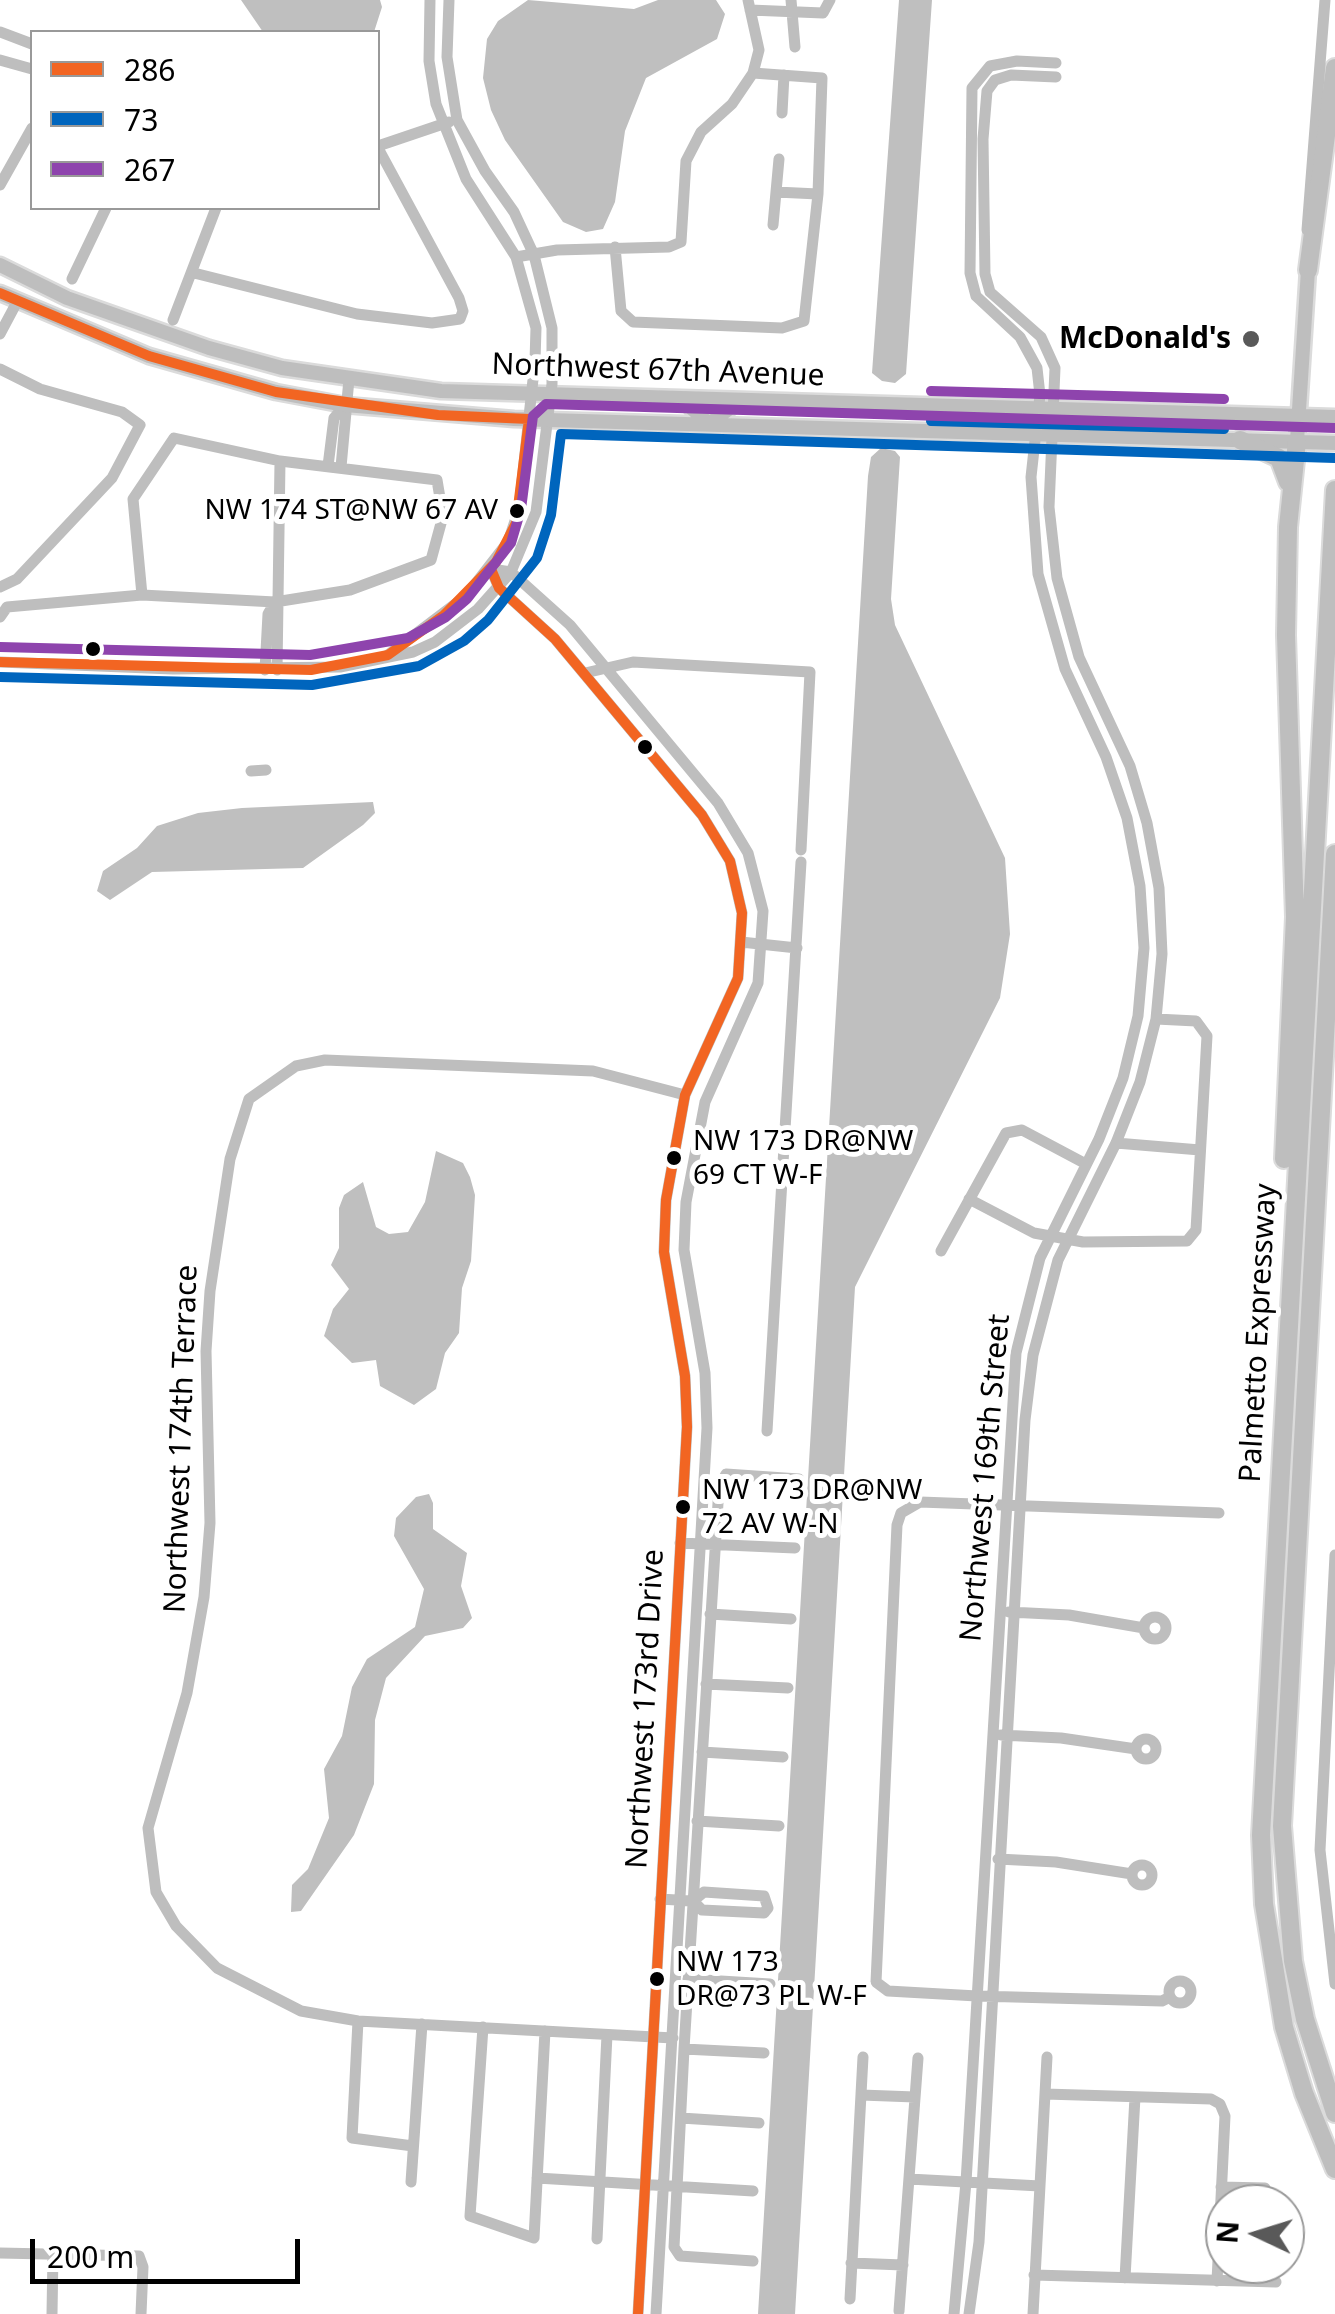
<!DOCTYPE html>
<html>
<head>
<meta charset="utf-8">
<style>
	body { margin:0 }
	#map { position:relative; width:1335px; height:2314px; overflow:hidden; background:#fff; font-family:"Noto Sans",sans-serif }
	canvas { display:block }
	.legend { position:absolute; left:30px; top:30px; width:350px; height:180px; box-sizing:border-box; background:#fff; border:2px solid #999; margin:0; padding:12px 18px; list-style:none; font-size:30px; color:#000 }
	.legend li { display:flex; align-items:center; gap:20px; height:50px }
	.legend b { width:50px; border:2px solid #999 }
	.north { position:absolute; left:1205px; top:2184px; width:100px; height:100px; box-sizing:border-box; background:#fff; border:2px solid #999; border-radius:50%; rotate:274deg; font-size:28px; font-weight:700; line-height:40px; text-align:center; color:#000 }
	.north::after { content:''; display:block; margin:auto; width:35px; height:45px; background:#595959; clip-path:polygon(50% 0,100% 100%,50% 72%,0 100%) }
	.scale { position:absolute; left:30px; top:2239px; width:270px; height:45px; box-sizing:border-box; border:5px solid #000; border-top:0; padding-left:12px; font-size:30px; line-height:35px; white-space:nowrap; color:#000; -webkit-text-stroke:8px #fff; paint-order:stroke }
</style>
</head>
<body>
<div id="map">
<canvas width="1335" height="2314"></canvas>
<ul class="legend">
<li><b style="height:12px;background:#f26522"></b>286</li>
<li><b style="height:12px;background:#0065bd"></b>73</li>
<li><b style="height:12px;background:#8e44ad"></b>267</li>
</ul>
<div class="north">N</div>
<div class="scale">200 m</div>
</div>
<script>
const ctx = document.querySelector('canvas').getContext('2d');
ctx.lineJoin = 'round';
function paint(path, color) {
  ctx.fillStyle = color;
  ctx.fill(path, 'evenodd');
}
function toPath(rows) {
  const path = new Path2D();
  for (const r of rows) {
    if (r.length === 3) {
      path.moveTo(r[0] + r[2], r[1]);
      path.arc(r[0], r[1], r[2], 0, 2 * Math.PI);
      continue;
    }
    path.moveTo(r[0], r[1]);
    for (let i = 2; i < r.length; i += 2) path.lineTo(r[i], r[i + 1]);
  }
  return path;
}
function strokePath(path, color, width, dash) {
  ctx.strokeStyle = color;
  ctx.lineWidth = width;
  ctx.lineCap = dash ? 'butt' : 'round';
  ctx.setLineDash(dash || []);
  ctx.stroke(path);
}
function label(font, color, halo, rows, align = 'center') {
  ctx.font = font + ' "Noto Sans",sans-serif';
  ctx.lineWidth = 10;
  ctx.setLineDash([]);
  ctx.textBaseline = 'middle';
  ctx.strokeStyle = halo;
  ctx.fillStyle = color;
  for (const [text, x, y, turn = 0] of rows) {
    ctx.save();
    ctx.translate(x, y);
    ctx.rotate((+turn || 0) * Math.PI / 180);
    ctx.textAlign = isNaN(turn) ? turn : align;
    if (halo) ctx.strokeText(text, 0, 0);
    ctx.fillText(text, 0, 0);
    ctx.restore();
  }
}
const water = toPath([
	[241,0,380,0,382,7,374,32,263,32],
	[528,0,634,9,658,0,716,0,725,14,717,39,646,78,625,131,615,202,603,229,586,232,563,222,505,140,491,110,483,78,487,39,498,21],
	[899,0,932,0,906,374,895,383,882,381,872,373],
	[881,448,895,451,900,457,891,599,895,625,1005,858,1010,934,1000,998,855,1287,795,2314,758,2314,868,476,871,457],
	[373,802,375,813,363,825,303,868,152,872,110,900,97,891,103,871,137,848,157,826,198,813,242,808],
	[436,1151,463,1163,470,1177,475,1195,471,1261,462,1288,459,1333,445,1353,436,1389,414,1405,380,1386,376,1360,352,1363,324,1336,333,1309,349,1289,331,1265,339,1248,339,1208,344,1195,363,1182,376,1227,389,1234,408,1232,425,1202],
	[429,1494,433,1503,433,1529,467,1553,461,1586,472,1618,463,1628,425,1636,386,1678,375,1720,374,1784,354,1835,301,1911,291,1912,292,1885,308,1869,329,1818,324,1769,342,1736,352,1687,367,1659,415,1627,424,1589,394,1536,396,1518,416,1497]
]);
const minor = toPath([
	[791,0,795,47],
	[750,10,823,13,830,0],
	[0,32,32,44],
	[0,60,32,69],
	[782,113,784,75],
	[378,146,449,122],
	[0,185,32,128],
	[776,192,818,194],
	[773,225,779,159],
	[1307,230,1325,0],
	[615,247,621,311,633,322,782,328,804,321,818,194,822,78,753,73],
	[516,257,557,250,669,247,681,242,686,161,701,132,732,104,753,73,759,50,748,0],
	[194,273,357,314,432,323,460,319,463,311,459,298,378,148],
	[72,279,106,208],
	[173,320,216,208],
	[0,334,17,302],
	[0,369,40,389,122,412,140,425,112,478,17,579,0,587],
	[328,466,334,418,345,405],
	[341,467,349,379],
	[491,569,511,572,570,625,718,803,748,853,763,911,758,983,705,1102,686,1202,684,1250,705,1373,707,1428,656,2314],
	[491,569,499,588,555,639,702,815,730,861,742,913,738,978,685,1095,666,1200,664,1252,685,1376,687,1427,638,2314],
	[0,617,7,607,142,595,275,602,350,590,431,560,443,516,437,480,280,461,174,438,133,499,142,595],
	[388,655,466,596,508,542,519,509,535,361,536,328,516,257,466,179,436,104,429,61,430,0],
	[0,662,173,669,340,667,413,652,435,642,478,609,511,572,536,512,552,384,552,328,534,255,514,212,485,171,457,120,447,57,449,0],
	[265,670,268,614,275,602],
	[277,670,280,461],
	[585,673,633,662,810,672,801,850],
	[251,771,266,770],
	[741,942,797,948],
	[1116,1143,1200,1150],
	[969,1199,1034,1233,1083,1242,1187,1241,1196,1230,1207,1036,1196,1021,1156,1019],
	[941,1251,1006,1133,1022,1130,1086,1164],
	[767,1431,801,862],
	[680,1543,795,1548],
	[1335,1555,1320,1850,1335,1984],
	[1009,1612,1069,1615,1144,1628],
	[710,1614,791,1619],
	[1155,1628,11],
	[706,1684,788,1688],
	[1001,1735,1061,1738,1136,1749],
	[1146,1749,10],
	[702,1752,783,1757],
	[697,1821,779,1826],
	[998,1859,1056,1862,1132,1874],
	[1142,1875,10],
	[660,1899,693,1901,702,1910,764,1913,768,1908,764,1896,704,1892,693,1901],
	[688,1979,770,1984],
	[1180,1992,11],
	[1170,1997,1162,2001,977,1996,888,1991,876,1982,897,1525,901,1513,920,1502,1219,1513],
	[358,2021,352,2138,413,2146],
	[483,2027,470,2216,534,2238,545,2031],
	[673,2038,358,2021,301,2011,217,1968,176,1926,156,1892,148,1828,187,1693,204,1597,210,1523,206,1351,210,1291,230,1159,249,1099,296,1066,325,1060,593,1071,685,1095],
	[684,2049,764,2053],
	[1045,2094,1211,2099,1220,2104,1225,2116,1217,2281],
	[861,2095,915,2097],
	[681,2118,759,2123],
	[537,2178,753,2191],
	[909,2179,1040,2186],
	[411,2182,422,2024],
	[1221,2187,1265,2188],
	[597,2239,607,2035],
	[0,2253,139,2256,143,2267,141,2314],
	[753,2261,680,2256,674,2247,684,2049,719,1487,726,1474,799,1479],
	[851,2263,903,2265],
	[1034,2275,1276,2282],
	[1125,2278,1135,2097],
	[850,2299,863,2057],
	[899,2311,918,2058],
	[52,2314,53,2252],
	[954,2314,966,2182,1016,1353,1040,1258,1099,1139,1123,1078,1138,1016,1144,948,1140,886,1127,818,1106,757,1065,669,1038,574,1031,477,1040,395,1037,368,1020,337,976,296,970,273,972,88,990,66,1017,61,1056,63],
	[969,2314,979,2242,1025,1420,1033,1355,1058,1260,1116,1143,1140,1082,1156,1019,1162,954,1159,888,1147,823,1130,766,1079,657,1057,578,1049,507,1055,368,1041,337,990,292,985,274,983,139,987,91,995,80,1011,75,1056,77],
	[1033,2314,1047,2057]
]);
const major = toPath([
	[0,265,67,298,209,348,282,368,441,391,1335,417],
	[0,293,149,356,276,392,345,405,514,419,1335,443],
	[684,401,709,424,739,401],
	[1297,441,1308,270]
]);
const highway = toPath([
	[1308,270,1335,68],
	[1240,440,1279,458,1288,482],
	[1335,490,1261,1835,1264,1904,1284,2027,1304,2093,1335,2169],
	[1335,854,1282,1826,1293,1961,1305,2019,1335,2113],
	[1284,1159,1295,917,1286,635,1288,527,1297,441]
]);
const bus1 = toPath([
	[0,293,149,356,276,392,438,415,529,419,516,523,496,562,444,615,388,655,311,670,0,662],
	[491,569,499,588,555,639,702,815,730,861,742,913,738,978,685,1095,666,1200,664,1252,685,1376,687,1427,638,2314]
]);
const bus2 = toPath([
	[931,421,1224,429],
	[0,677,312,685,419,666,464,641,488,620,537,558,551,515,561,434,1335,458]
]);
const bus3 = toPath([
	[931,391,1224,399],
	[0,647,310,655,408,638,446,617,467,599,511,543,521,509,533,416,546,404,1335,428]
]);
const markers = [
	[1251,339,10,"#595959"],
	[517,511,9,"#000"],
	[93,649,9,"#000"],
	[645,747,9,"#000"],
	[674,1158,9,"#000"],
	[683,1507,9,"#000"],
	[657,1979,9,"#000"]
];
const busNames = [
	["NW 174 ST@NW 67 AV",498,511,"right"],
	["NW 173 DR@NW",693,1142],
	["69 CT W-F",693,1176],
	["NW 173 DR@NW",702,1491],
	["72 AV W-N",702,1525],
	["NW 173",676,1963],
	["DR@73 PL W-F",676,1997]
];
const poiNames = [
	["McDonald's",1231,339]
];
const streetNames = [
	["Northwest 67th Avenue",658,371,2],
	["Palmetto Expressway",1259,1333,-87],
	["Northwest 174th Terrace",182,1439,-88],
	["Northwest 169th Street",986,1478,-85],
	["Northwest 173rd Drive",646,1709,-87]
];
paint(water, '#bfbfbf');
strokePath(major, '#dbdbdb', 19);
strokePath(highway, '#dbdbdb', 22);
strokePath(minor, '#bebebe', 11);
strokePath(major, '#bebebe', 14);
strokePath(highway, '#bebebe', 18);
strokePath(bus1, '#f26522', 10);
strokePath(bus2, '#0065bd', 10);
strokePath(bus3, '#8e44ad', 10);
for (const [x, y, r, color] of markers) {
  const dot = new Path2D();
  dot.arc(x, y, r, 0, 2 * Math.PI);
  ctx.fillStyle = color;
  ctx.fill(dot);
  strokePath(dot, '#fff', 4);
}
label('28px', '#000', '#fff', busNames, 'left');
label('bold 30px', '#000', '#fff', poiNames, 'right');
label('30px', '#000', '#fff', streetNames);
</script>
</body>
</html>
